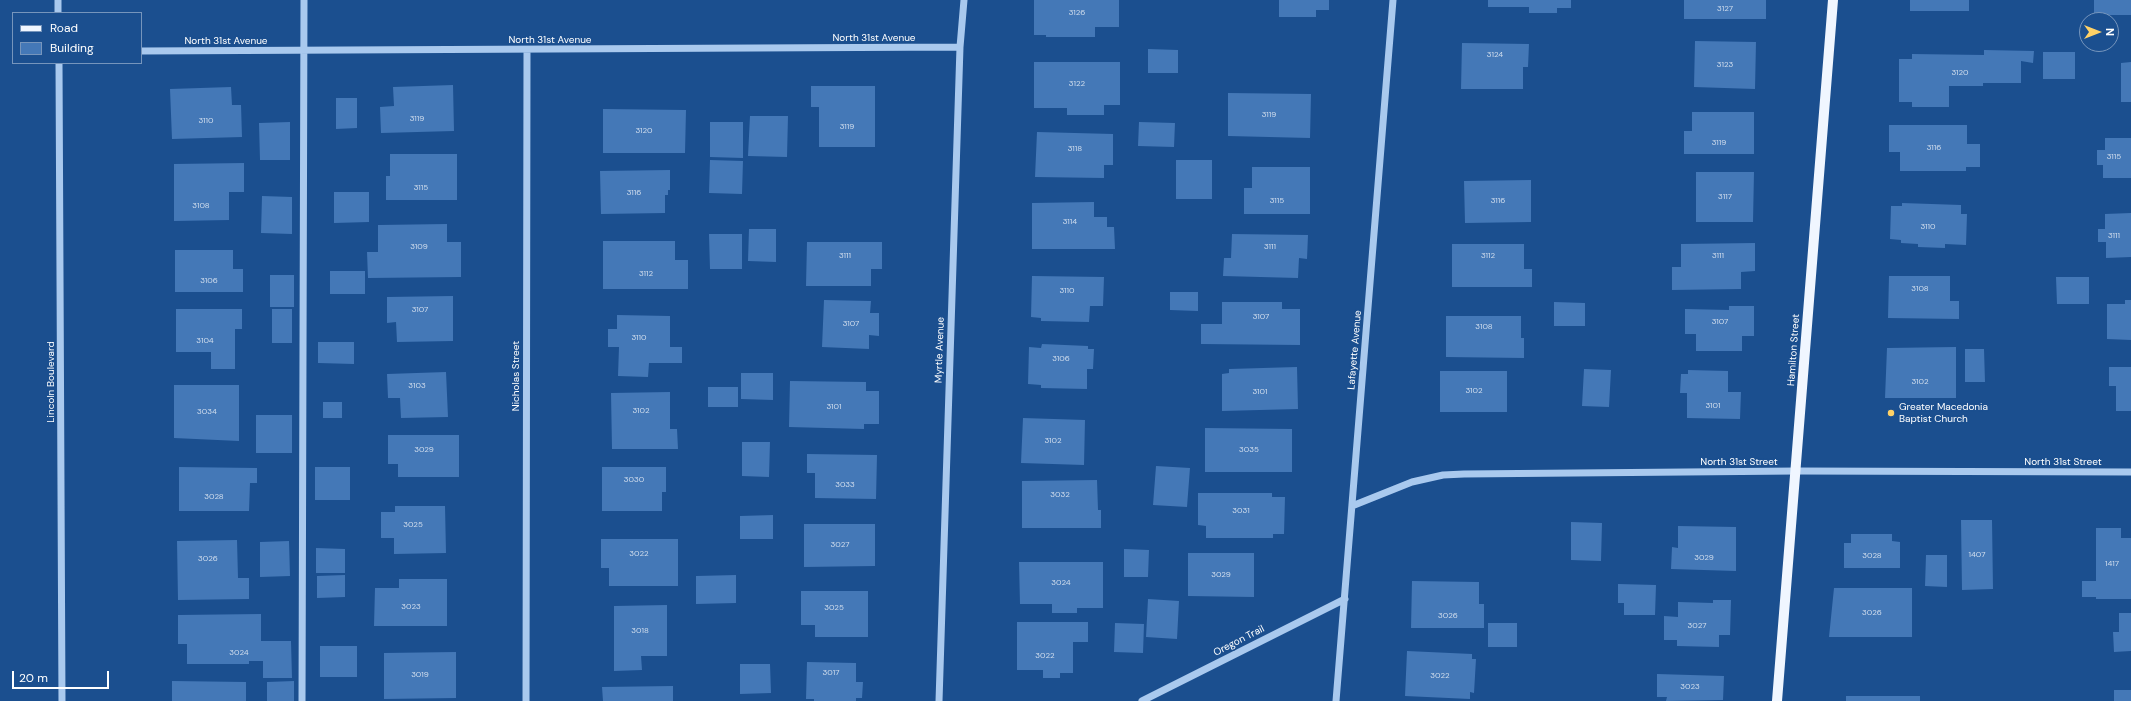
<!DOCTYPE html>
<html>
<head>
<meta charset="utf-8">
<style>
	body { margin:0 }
	#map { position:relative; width:2131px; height:701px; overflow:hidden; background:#1b4f8f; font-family:"DM Sans",sans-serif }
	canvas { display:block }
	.legend { position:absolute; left:12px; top:12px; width:130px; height:52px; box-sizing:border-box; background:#1b4f8f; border:1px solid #7695bc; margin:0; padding:5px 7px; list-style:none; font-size:12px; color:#fff }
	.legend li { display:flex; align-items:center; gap:8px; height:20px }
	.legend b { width:20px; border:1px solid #7695bc }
	.north { position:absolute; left:2079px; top:12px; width:40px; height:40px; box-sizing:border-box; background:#1b4f8f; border:1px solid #7695bc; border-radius:50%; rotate:90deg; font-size:11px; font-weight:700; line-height:16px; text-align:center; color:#fff }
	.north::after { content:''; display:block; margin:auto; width:14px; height:18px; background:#ffd166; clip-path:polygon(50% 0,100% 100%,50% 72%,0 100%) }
	.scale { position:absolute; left:12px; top:671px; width:97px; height:18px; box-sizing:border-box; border:2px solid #fff; border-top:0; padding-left:5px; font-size:12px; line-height:14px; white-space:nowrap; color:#fff; -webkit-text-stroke:3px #1b4f8f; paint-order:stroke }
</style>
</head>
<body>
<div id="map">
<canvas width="2131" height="701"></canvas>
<ul class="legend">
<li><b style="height:5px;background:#f0f6ff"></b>Road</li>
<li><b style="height:11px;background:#4478b7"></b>Building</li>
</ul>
<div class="north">N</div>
<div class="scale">20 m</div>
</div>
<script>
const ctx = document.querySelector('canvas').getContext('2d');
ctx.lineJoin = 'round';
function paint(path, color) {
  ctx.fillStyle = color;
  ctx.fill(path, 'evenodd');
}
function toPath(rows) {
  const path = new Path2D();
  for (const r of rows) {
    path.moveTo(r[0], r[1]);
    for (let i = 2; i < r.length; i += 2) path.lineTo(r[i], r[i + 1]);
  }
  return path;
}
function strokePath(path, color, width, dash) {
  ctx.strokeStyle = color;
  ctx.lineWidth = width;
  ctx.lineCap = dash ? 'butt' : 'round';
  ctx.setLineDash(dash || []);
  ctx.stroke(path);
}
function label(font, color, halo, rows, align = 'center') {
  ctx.font = font + ' "DM Sans",sans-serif';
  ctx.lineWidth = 3;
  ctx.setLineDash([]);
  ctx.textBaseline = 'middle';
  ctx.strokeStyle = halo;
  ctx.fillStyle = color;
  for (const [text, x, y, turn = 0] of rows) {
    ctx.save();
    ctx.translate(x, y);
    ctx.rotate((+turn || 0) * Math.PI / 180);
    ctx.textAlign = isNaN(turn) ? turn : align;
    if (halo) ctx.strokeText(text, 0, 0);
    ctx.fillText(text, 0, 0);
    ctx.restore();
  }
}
const building = toPath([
	[1034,0,1119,0,1119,27,1095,27,1095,37,1046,37,1046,35,1034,35],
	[1279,0,1329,0,1329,10,1316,10,1316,17,1279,17],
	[1488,0,1571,0,1571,8,1557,8,1557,13,1529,13,1529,7,1488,7],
	[1684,0,1766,0,1766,19,1684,19],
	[1910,0,1969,0,1969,11,1910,11],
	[2094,0,2131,0,2131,15,2094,15],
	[1695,41,1756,42,1755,89,1694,87],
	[1462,43,1529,44,1528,67,1523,67,1523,89,1461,89],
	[1148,49,1178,50,1178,73,1148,73],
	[1984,50,2034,51,2033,63,2021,61,2021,83,1983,83,1983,86,1949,86,1949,107,1912,107,1912,102,1899,102,1899,59,1912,59,1912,54,1984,55],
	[2043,52,2075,52,2075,79,2043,79],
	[1034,62,1120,62,1120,105,1104,105,1104,115,1067,115,1067,108,1034,108],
	[2131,62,2131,102,2121,102,2121,63],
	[453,85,454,131,381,133,380,107,394,106,393,87],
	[811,86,875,86,875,147,819,147,819,107,811,107],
	[231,87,232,105,241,105,242,137,172,139,170,89],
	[1228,93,1311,94,1310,138,1228,136],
	[336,98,357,98,357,128,336,129],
	[603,109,686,110,685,153,603,153],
	[1692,112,1754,112,1754,154,1684,154,1684,131,1692,131],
	[750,116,788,116,787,157,748,156],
	[290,122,290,160,260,160,259,123],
	[710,122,743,122,743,158,710,157],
	[1139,122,1175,123,1174,147,1138,146],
	[1889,125,1967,125,1967,144,1980,144,1980,167,1966,167,1966,171,1900,171,1900,152,1889,152],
	[1037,132,1113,134,1113,165,1104,165,1104,178,1035,177],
	[2105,138,2131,138,2131,178,2103,178,2103,165,2097,165,2097,150,2105,150],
	[390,154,457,154,457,200,386,200,386,176,390,176],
	[710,160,743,161,742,194,709,193],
	[1176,160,1212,160,1212,199,1176,199],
	[244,163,244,192,229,192,229,220,174,221,174,164],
	[1252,167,1310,167,1310,214,1244,214,1244,188,1252,188],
	[670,170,670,190,668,190,668,195,665,195,665,213,601,214,600,171],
	[1696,172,1754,172,1753,222,1696,222],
	[1531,180,1531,222,1465,223,1464,181],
	[334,192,369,192,369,222,334,223],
	[262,196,292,197,292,234,261,233],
	[1094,202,1094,217,1107,217,1107,227,1114,227,1115,249,1032,249,1032,203],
	[1902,203,1961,205,1961,214,1967,214,1966,245,1945,244,1945,248,1918,247,1918,244,1901,243,1901,240,1890,239,1891,206,1902,206],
	[2131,213,2131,257,2106,258,2106,242,2098,242,2098,229,2105,229,2105,214],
	[447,224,447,242,461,242,461,277,368,278,367,252,378,252,378,225],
	[749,229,776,229,776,262,748,261],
	[709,234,742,234,742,269,710,269],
	[1232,234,1308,235,1307,259,1299,258,1298,278,1223,276,1224,258,1231,258],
	[603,241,675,241,675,260,688,260,688,289,603,289],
	[807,242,882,242,882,269,871,269,871,286,806,286],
	[1755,243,1755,271,1741,272,1741,289,1672,290,1672,267,1681,267,1681,244],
	[1452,244,1524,244,1524,269,1532,269,1532,287,1452,287],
	[175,250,233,250,233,269,243,269,243,292,175,292],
	[330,271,365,271,365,294,330,294],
	[270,275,294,275,294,307,270,307],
	[1032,276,1104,277,1103,306,1090,306,1089,322,1041,321,1041,318,1031,317],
	[1889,276,1950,276,1950,301,1959,301,1959,319,1888,318],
	[2056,277,2089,277,2089,304,2057,304],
	[1170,292,1198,292,1198,311,1170,310],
	[453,296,453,341,397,342,396,322,387,323,387,297],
	[824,300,871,301,870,313,879,313,879,336,869,335,869,349,822,347],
	[2125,300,2131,300,2131,340,2107,339,2107,304,2125,304],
	[1222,302,1282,302,1282,309,1300,309,1300,345,1201,344,1201,324,1222,324],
	[1554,302,1585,303,1585,326,1554,326],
	[1729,306,1754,306,1754,336,1742,336,1742,351,1696,351,1696,334,1685,334,1685,309,1729,310],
	[176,309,242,309,242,329,235,329,235,369,211,369,211,352,176,352],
	[272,309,292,309,292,343,272,343],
	[617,315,670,316,670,347,682,347,682,363,649,363,648,377,618,376,619,347,608,347,608,329,617,329],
	[1446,316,1521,316,1521,338,1524,338,1524,358,1446,357],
	[318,342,354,342,354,364,318,363],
	[1042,344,1088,346,1088,349,1094,349,1093,369,1087,369,1087,389,1041,388,1041,385,1028,384,1029,347,1041,348],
	[1956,347,1956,398,1885,398,1887,348],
	[1965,349,1984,349,1985,382,1965,382],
	[1297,367,1298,409,1222,411,1222,374,1229,373,1229,369],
	[2109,367,2131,367,2131,411,2116,411,2116,386,2109,386],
	[1584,369,1611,370,1609,407,1582,406],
	[1688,370,1728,371,1728,392,1741,392,1740,419,1687,418,1687,393,1680,393,1681,374,1688,374],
	[1440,371,1507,371,1507,412,1440,412],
	[446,372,448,417,401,418,400,398,388,398,387,374],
	[741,373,773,373,773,400,741,399],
	[790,381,866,382,866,391,879,391,879,424,864,424,864,429,789,427],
	[174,385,239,385,239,441,174,438],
	[708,387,738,387,738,407,708,407],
	[670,392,670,429,677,429,678,449,612,449,611,393],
	[323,402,342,402,342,418,323,418],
	[256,415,292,415,292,453,256,453],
	[1023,418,1085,420,1084,465,1021,463],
	[1205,428,1292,429,1292,472,1205,472],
	[388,435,459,435,459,477,398,477,398,464,388,464],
	[742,442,770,442,769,477,742,476],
	[807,454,877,455,876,499,815,498,815,473,807,473],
	[1156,466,1190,468,1187,507,1153,505],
	[179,467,257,468,257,483,250,483,249,511,179,511],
	[315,467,350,467,350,500,315,500],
	[602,467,666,467,666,492,662,492,662,511,602,511],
	[1097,480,1098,510,1101,510,1101,528,1022,528,1022,481],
	[1198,493,1272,493,1272,497,1285,497,1284,534,1273,534,1273,538,1206,538,1206,526,1198,525],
	[395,506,445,506,446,553,394,554,394,538,381,538,381,512,395,512],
	[773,515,773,539,740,539,740,516],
	[1961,520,1992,520,1993,589,1962,590],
	[1571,522,1602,523,1601,561,1571,560],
	[804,524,875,524,875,566,804,567],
	[1678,526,1736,527,1736,571,1671,569,1672,547,1678,548],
	[2096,528,2121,528,2121,538,2131,538,2131,599,2096,599,2096,597,2082,597,2082,581,2096,581],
	[1851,534,1892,534,1892,541,1900,542,1900,568,1844,568,1844,543,1851,543],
	[601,539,678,539,678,586,609,586,609,568,601,568],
	[237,540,238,578,249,578,249,599,178,600,177,541],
	[289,541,290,576,260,577,260,542],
	[316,548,345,549,345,573,316,573],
	[1124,549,1149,550,1148,577,1124,577],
	[1188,553,1254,553,1254,597,1188,596],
	[1926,555,1947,555,1947,587,1925,586],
	[1019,562,1103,562,1103,608,1077,608,1077,613,1052,613,1052,604,1020,604],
	[345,575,345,597,317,598,317,576],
	[736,575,736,603,696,604,696,576],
	[399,579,447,579,447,626,374,626,375,588,399,588],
	[1412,581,1479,582,1479,604,1484,604,1484,628,1411,628],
	[1618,584,1656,585,1655,615,1624,615,1624,603,1618,603],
	[1834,588,1912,588,1912,637,1829,637],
	[801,591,868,591,868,637,815,637,815,625,801,625],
	[1148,599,1179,601,1177,639,1146,637],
	[1713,600,1731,600,1730,635,1719,635,1719,647,1677,646,1677,640,1664,640,1664,616,1678,617,1678,602,1713,603],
	[667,605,667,656,641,656,642,670,614,671,614,606],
	[2119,613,2131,613,2131,651,2114,652,2113,632,2119,632],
	[261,614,261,641,291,641,292,678,263,678,263,661,249,661,249,664,187,664,187,644,178,644,178,615],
	[1017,622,1088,622,1088,642,1073,642,1073,673,1060,673,1060,678,1043,678,1043,670,1017,670],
	[1115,623,1144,624,1143,653,1114,652],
	[1488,623,1517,623,1517,647,1488,647],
	[320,646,357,646,357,677,320,677],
	[1407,651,1472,654,1472,659,1476,659,1474,693,1470,692,1470,699,1405,696],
	[456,652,456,698,384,699,384,653],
	[807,662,856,663,856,682,863,682,862,698,856,698,856,701,814,701,814,699,806,699],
	[740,664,770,664,771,693,740,694],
	[1657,674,1724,676,1723,700,1666,701,1667,697,1657,697],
	[172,681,246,682,246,701,172,701],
	[294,681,294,701,267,701,267,682],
	[673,686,673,701,603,701,602,687],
	[2114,690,2131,690,2131,701,2114,701],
	[1846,696,1920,696,1920,701,1846,701]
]);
const minor = toPath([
	[58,0,58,13],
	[141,51,960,47],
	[59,63,62,701],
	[1352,506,1412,482,1443,475,1464,474,1796,471,2131,472],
	[302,701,304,0],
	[526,701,527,50],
	[939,701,960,47,964,0],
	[1142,701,1345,599],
	[1336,701,1393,0]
]);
const major = toPath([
	[1777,701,1833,0]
]);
const markers = [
	[1891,413,4,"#ffd166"]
];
const numberNames = [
	["3127",1725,9],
	["3126",1077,13],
	["3124",1495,55],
	["3123",1725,65],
	["3120",1960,73],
	["3122",1077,84],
	["3119",1269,115],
	["3119",417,119],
	["3110",206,121],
	["3119",847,127],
	["3120",644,131],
	["3119",1719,143],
	["3116",1934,148],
	["3118",1075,149],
	["3115",2114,157],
	["3115",421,188],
	["3116",634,193],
	["3117",1725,197],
	["3115",1277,201],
	["3116",1498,201],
	["3108",201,206],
	["3114",1070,222],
	["3110",1928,227],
	["3111",2114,236],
	["3109",419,247],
	["3111",1270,247],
	["3111",845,256],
	["3112",1488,256],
	["3111",1718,256],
	["3112",646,274],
	["3106",209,281],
	["3108",1920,289],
	["3110",1067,291],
	["3107",420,310],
	["3107",1261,317],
	["3107",1720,322],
	["3107",851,324],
	["3108",1484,327],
	["3110",639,338],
	["3104",205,341],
	["3106",1061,359],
	["3102",1920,382],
	["3103",417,386],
	["3102",1474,391],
	["3101",1260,392],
	["3101",1713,406],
	["3101",834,407],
	["3102",641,411],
	["3034",207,412],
	["3102",1053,441],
	["3029",424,450],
	["3035",1249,450],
	["3030",634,480],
	["3033",845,485],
	["3032",1060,495],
	["3028",214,497],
	["3031",1241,511],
	["3025",413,525],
	["3027",840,545],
	["3022",639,554],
	["1407",1977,555],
	["3028",1872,556],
	["3029",1704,558],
	["3026",208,559],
	["1417",2112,564],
	["3029",1221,575],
	["3024",1061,583],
	["3023",411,607],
	["3025",834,608],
	["3026",1872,613],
	["3026",1448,616],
	["3027",1697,626],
	["3018",640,631],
	["3024",239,653],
	["3022",1045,656],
	["3017",831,673],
	["3019",420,675],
	["3022",1440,676],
	["3023",1690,687]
];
const streetNames = [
	["North 31st Avenue",874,38],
	["North 31st Avenue",550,40],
	["North 31st Avenue",226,41],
	["Myrtle Avenue",940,350,-88],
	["Lafayette Avenue",1355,350,-85],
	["Hamilton Street",1794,350,-86],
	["Nicholas Street",516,376,-90],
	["Lincoln Boulevard",51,382,-90],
	["North 31st Street",1739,462],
	["North 31st Street",2063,462],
	["Oregon Trail",1239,641,-27]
];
const poiNames = [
	["Greater Macedonia",1899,407],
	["Baptist Church",1899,419]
];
paint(building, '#4478b7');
strokePath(minor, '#a9c9ee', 7);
strokePath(major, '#f0f6ff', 10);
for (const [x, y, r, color] of markers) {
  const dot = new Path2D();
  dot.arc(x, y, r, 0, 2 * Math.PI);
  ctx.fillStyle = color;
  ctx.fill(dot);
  strokePath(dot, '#1b4f8f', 1.5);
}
label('8px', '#d0dded', null, numberNames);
label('10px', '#fff', '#1b4f8f', streetNames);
label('10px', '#fff', '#1b4f8f', poiNames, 'left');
</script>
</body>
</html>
